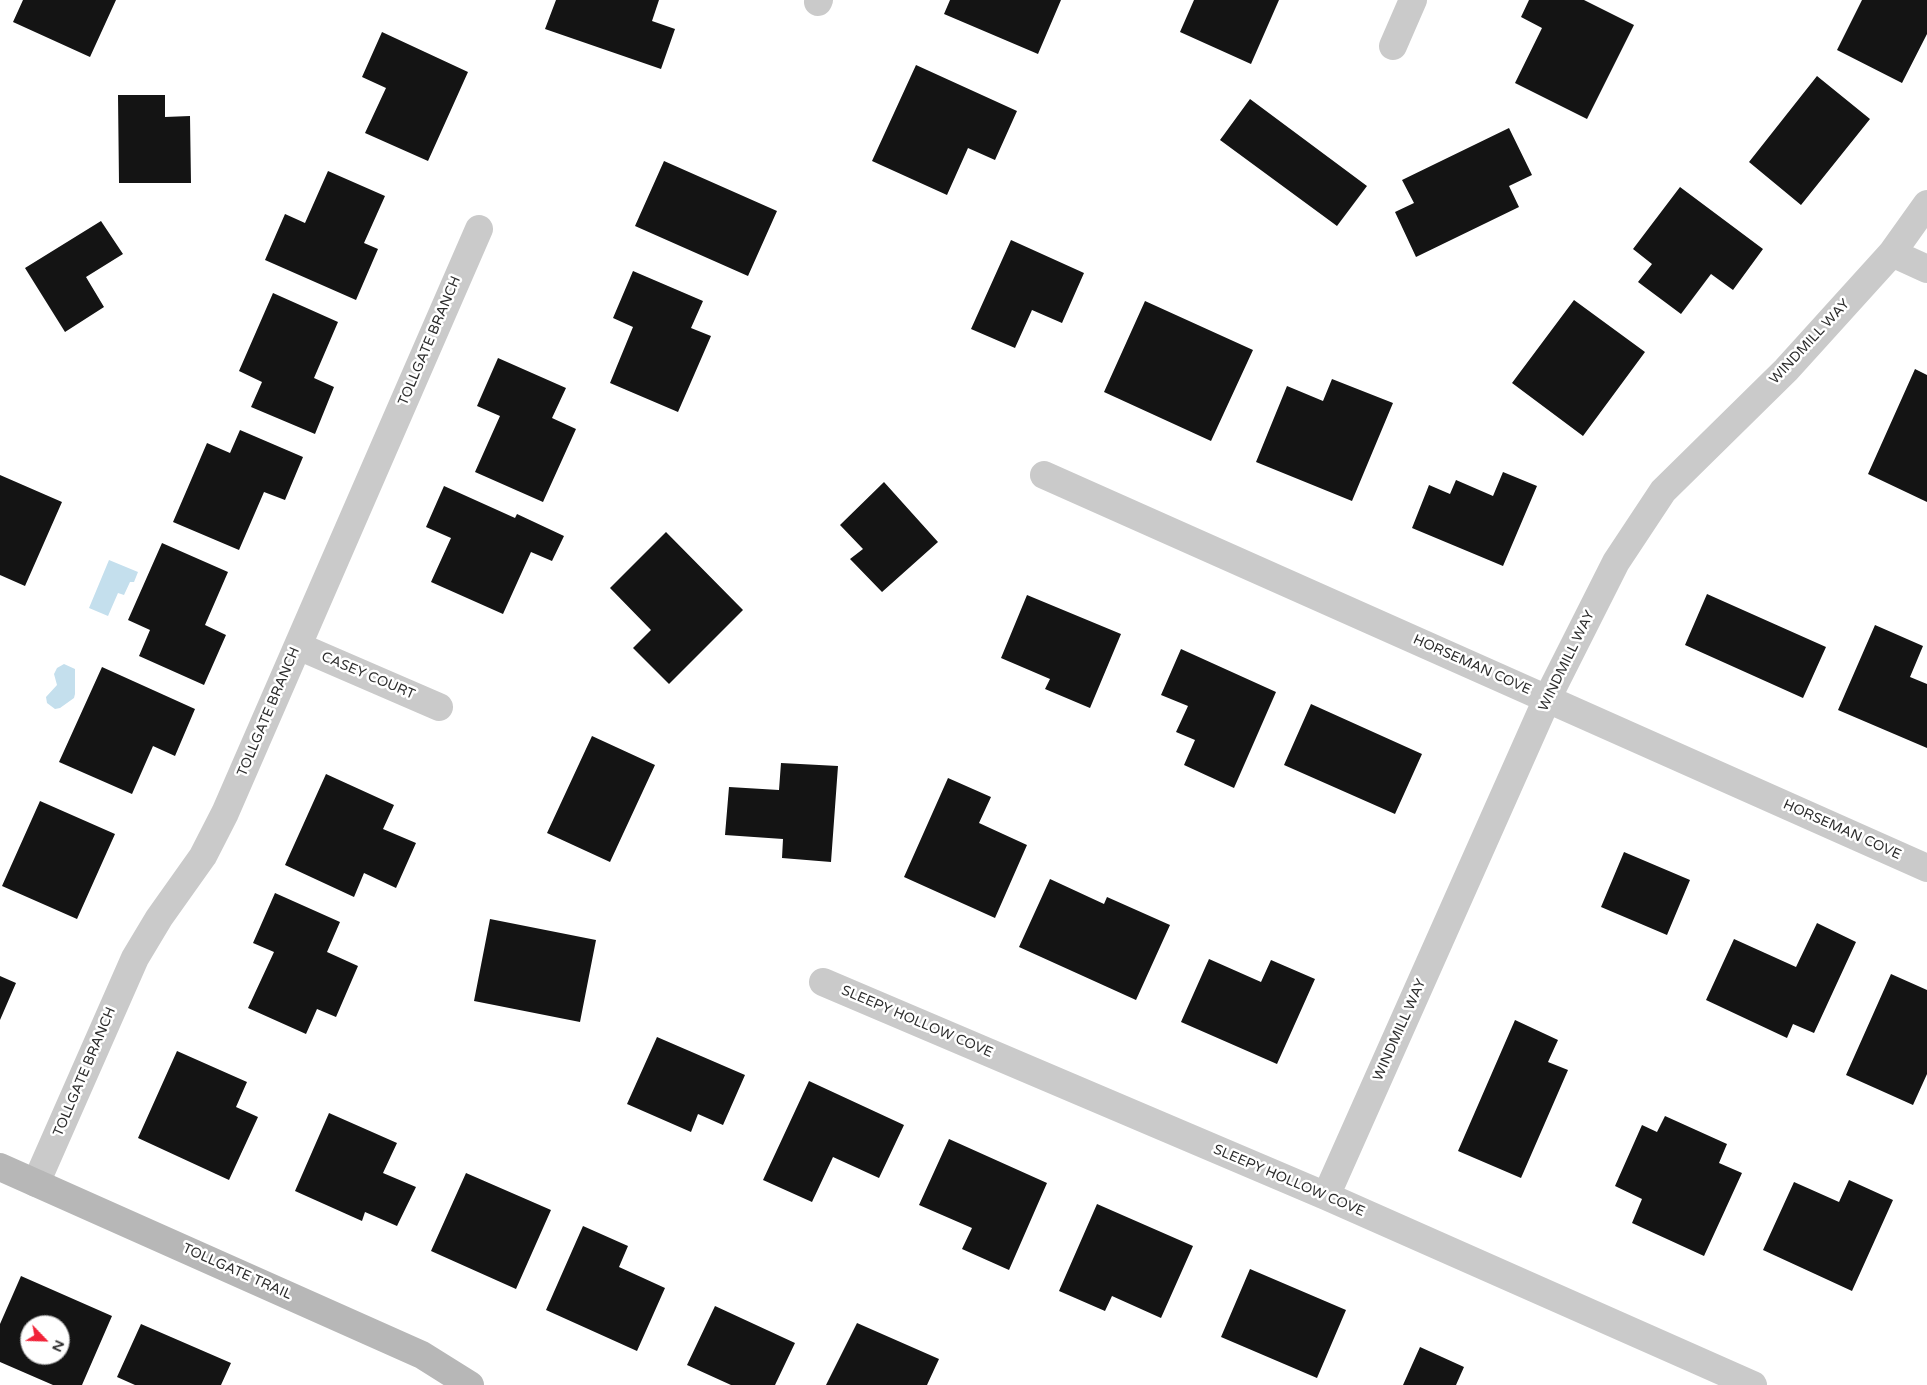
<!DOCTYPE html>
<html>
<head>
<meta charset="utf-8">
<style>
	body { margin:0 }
	#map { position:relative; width:1927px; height:1385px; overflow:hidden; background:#fff; font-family:"Varela Round",sans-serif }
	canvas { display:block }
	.north { position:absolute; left:20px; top:1315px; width:50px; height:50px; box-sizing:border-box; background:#fff; border:1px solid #ababab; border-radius:50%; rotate:114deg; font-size:14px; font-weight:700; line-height:20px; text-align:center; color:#2d2d2d }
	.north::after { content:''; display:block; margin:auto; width:18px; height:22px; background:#f12238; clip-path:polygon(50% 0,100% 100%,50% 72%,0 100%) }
</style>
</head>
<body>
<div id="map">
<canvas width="1927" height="1385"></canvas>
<div class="north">N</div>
</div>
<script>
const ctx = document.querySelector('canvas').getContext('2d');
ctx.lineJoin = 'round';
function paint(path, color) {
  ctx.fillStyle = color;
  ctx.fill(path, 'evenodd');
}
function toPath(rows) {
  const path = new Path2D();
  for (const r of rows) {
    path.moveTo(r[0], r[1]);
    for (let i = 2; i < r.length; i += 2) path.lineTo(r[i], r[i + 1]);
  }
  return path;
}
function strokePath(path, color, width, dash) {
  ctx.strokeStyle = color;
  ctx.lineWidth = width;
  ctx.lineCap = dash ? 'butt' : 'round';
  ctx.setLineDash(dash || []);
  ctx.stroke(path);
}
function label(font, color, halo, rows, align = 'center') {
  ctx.font = font + ' "Varela Round",sans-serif';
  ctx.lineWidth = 5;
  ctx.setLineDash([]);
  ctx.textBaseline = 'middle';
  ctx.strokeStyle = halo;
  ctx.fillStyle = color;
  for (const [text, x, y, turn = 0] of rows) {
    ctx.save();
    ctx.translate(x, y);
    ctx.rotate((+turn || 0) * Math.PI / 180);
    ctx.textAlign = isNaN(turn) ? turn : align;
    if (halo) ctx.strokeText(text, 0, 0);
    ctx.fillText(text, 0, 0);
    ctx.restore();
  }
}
const water = toPath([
	[109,560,138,572,134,582,130,582,124,595,118,593,108,616,89,608],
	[64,664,75,669,75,694,74,698,60,708,55,709,47,703,46,697,57,685,54,674,57,668]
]);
const building = toPath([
	[23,0,116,0,90,57,13,22],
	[556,0,659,0,652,21,675,29,661,69,545,29],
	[950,0,1061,0,1038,54,944,14],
	[1194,0,1279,0,1251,64,1180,32],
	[1529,0,1584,0,1634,25,1587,119,1515,83,1542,28,1521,17],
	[1862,0,1927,0,1927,34,1902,83,1837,50],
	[382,32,468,72,428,161,365,133,386,88,362,77],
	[916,65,1017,111,995,160,968,148,947,195,872,161],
	[1817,76,1870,119,1801,205,1749,162],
	[118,95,165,95,165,117,190,116,191,183,119,183],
	[1250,99,1367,186,1337,226,1220,140],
	[1509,128,1532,175,1509,186,1519,207,1416,257,1395,212,1414,203,1402,180],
	[664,161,777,211,748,276,635,226],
	[328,171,385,196,364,243,378,249,356,300,265,260,285,214,305,223],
	[1680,187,1763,249,1733,290,1711,274,1681,314,1638,282,1652,264,1633,249],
	[101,221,123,254,86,277,104,307,65,332,25,268],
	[1011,240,1084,273,1062,323,1032,310,1015,348,971,329],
	[633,271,703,301,691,328,711,336,678,412,610,383,633,327,613,318],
	[273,293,338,322,314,378,334,387,315,434,251,407,262,382,239,371],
	[1574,300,1645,352,1583,436,1512,383],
	[1145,301,1253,350,1211,441,1104,392],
	[498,358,566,388,552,418,576,429,543,502,475,472,500,416,477,406],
	[1915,369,1927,375,1927,502,1868,474],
	[1332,379,1393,403,1352,501,1256,462,1287,386,1323,401],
	[240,430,303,457,285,500,264,492,239,550,173,522,207,443,230,453],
	[1503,472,1537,486,1503,566,1412,528,1429,485,1450,494,1456,480,1493,496],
	[0,475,62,502,25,586,0,575],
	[884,482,938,542,882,592,850,559,863,549,840,525],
	[444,486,515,518,517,514,564,536,552,561,531,552,503,614,431,582,451,538,426,527],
	[666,532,743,610,669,684,633,648,651,630,610,588],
	[162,543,228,572,205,625,226,635,204,685,139,656,150,630,128,620],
	[1707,594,1826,647,1803,698,1685,645],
	[1027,595,1121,634,1090,708,1045,689,1050,679,1001,658],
	[1875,625,1923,646,1910,677,1927,684,1927,748,1838,710],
	[1181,649,1276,692,1234,788,1184,765,1195,740,1176,732,1188,706,1161,695],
	[102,667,195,709,175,756,153,746,132,794,59,762],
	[1311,704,1422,754,1395,814,1284,765],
	[592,736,655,765,610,862,547,833],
	[781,763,838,766,831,862,782,858,783,839,725,835,729,787,779,790],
	[326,774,394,805,383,829,416,843,396,888,364,873,354,897,285,865],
	[948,778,991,797,979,823,1027,845,995,918,904,877],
	[40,801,115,834,77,919,2,886],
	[1624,852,1690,880,1667,935,1601,907],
	[1050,879,1104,904,1107,897,1170,925,1136,1000,1019,947],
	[275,893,340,922,327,952,358,966,336,1017,317,1009,306,1034,248,1008,274,952,253,943],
	[490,919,596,940,580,1022,474,1001],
	[1817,923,1856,942,1814,1033,1793,1024,1787,1038,1706,1000,1734,939,1796,967],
	[1209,959,1261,982,1271,960,1315,979,1277,1064,1181,1022],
	[1891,974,1927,990,1927,1074,1913,1105,1846,1075],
	[0,976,16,983,0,1020],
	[1515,1020,1558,1040,1548,1062,1568,1070,1521,1178,1458,1151],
	[657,1037,745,1075,723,1125,698,1114,691,1132,627,1104],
	[177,1051,247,1082,236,1107,258,1117,229,1180,138,1138],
	[809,1081,904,1125,879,1178,833,1157,812,1202,763,1180],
	[329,1113,397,1143,383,1173,416,1187,397,1226,365,1212,362,1221,295,1191],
	[1665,1116,1727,1144,1719,1163,1742,1173,1704,1256,1632,1223,1642,1199,1615,1186,1642,1125,1657,1132],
	[949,1139,1047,1183,1009,1270,962,1249,972,1228,919,1205],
	[466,1173,551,1210,516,1289,431,1251],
	[1849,1180,1893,1200,1852,1291,1763,1250,1794,1182,1839,1202],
	[1097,1204,1193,1246,1161,1318,1112,1296,1105,1311,1059,1291],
	[583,1226,628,1246,619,1267,665,1288,637,1351,546,1310],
	[1250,1269,1346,1310,1317,1378,1221,1337],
	[21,1276,112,1316,82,1385,53,1385,0,1362,0,1324],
	[30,1325,60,1325,60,1355,30,1355],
	[715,1306,795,1343,775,1385,731,1385,687,1365],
	[857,1323,939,1359,927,1385,826,1385],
	[141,1324,231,1363,221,1385,135,1385,117,1377],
	[1420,1347,1464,1367,1456,1385,1403,1385]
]);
const street = toPath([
	[818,2,819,0],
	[1393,46,1413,0],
	[1892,253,1927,269],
	[1044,475,1927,868],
	[298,646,439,707],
	[823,982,1326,1196,1753,1385],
	[36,1183,135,958,159,918,203,856,225,813,479,229],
	[1326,1196,1547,699,1616,562,1663,491,1786,370,1892,253,1927,204]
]);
const secondary = toPath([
	[0,1167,422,1355,470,1385]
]);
const streetNames = [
	["TOLLGATE BRANCH",430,341,-67],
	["WINDMILL WAY",1810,342,-47],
	["WINDMILL WAY",1567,661,-64],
	["HORSEMAN COVE",1472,665,24],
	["CASEY COURT",368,676,23],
	["TOLLGATE BRANCH",269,712,-67],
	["HORSEMAN COVE",1842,830,24],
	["SLEEPY HOLLOW COVE",917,1022,23],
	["WINDMILL WAY",1400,1030,-66],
	["TOLLGATE BRANCH",85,1072,-67],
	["SLEEPY HOLLOW COVE",1289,1181,23],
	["TOLLGATE TRAIL",237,1272,24]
];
paint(water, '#c4dfed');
paint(building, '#141414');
strokePath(street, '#cacaca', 28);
strokePath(secondary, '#b7b7b7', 28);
label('14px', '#2d2d2d', '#fff', streetNames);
</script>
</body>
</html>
